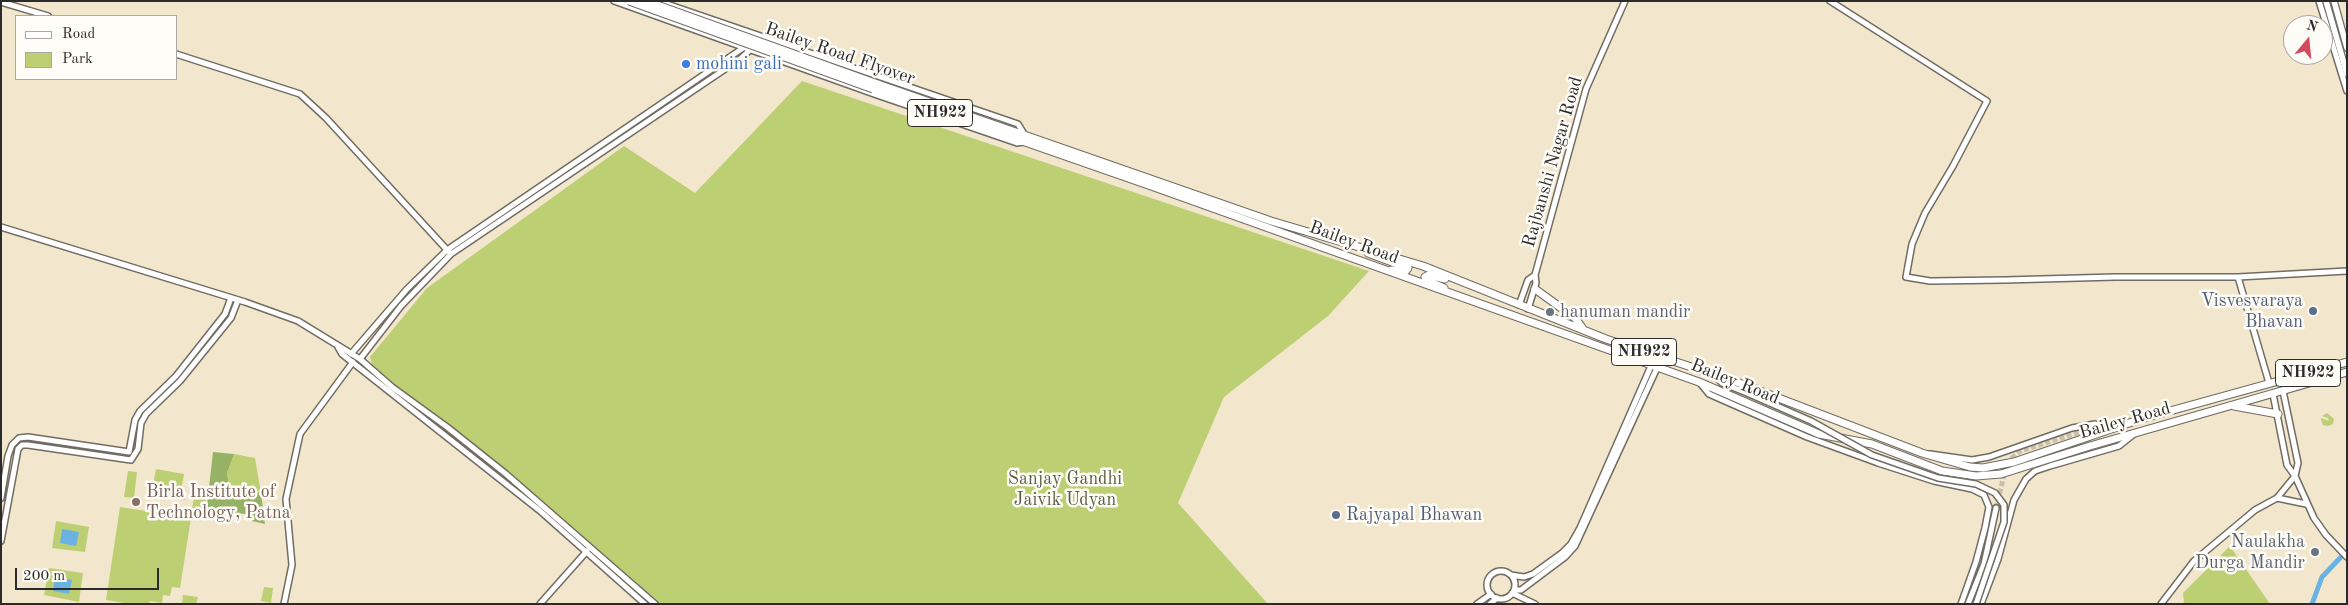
<!DOCTYPE html>
<html>
<head>
<meta charset="utf-8">
<style>
	body { margin:0 }
	#map { position:relative; width:2348px; height:605px; overflow:hidden; background:#f2e6cc; font-family:"Old Standard TT",serif }
	canvas { display:block }
	.frame { position:absolute; inset:0; border:2px solid #2b2b2b; pointer-events:none }
	.legend { position:absolute; left:15px; top:15px; width:162px; height:65px; box-sizing:border-box; background:#fdfcf7; border:1px solid #a9a8a5; margin:0; padding:6px 9px; list-style:none; font-size:15px; color:#2b2b2b }
	.legend li { display:flex; align-items:center; gap:10px; height:25px }
	.legend b { width:25px; border:1px solid #a9a8a5 }
	.north { position:absolute; left:2283px; top:15px; width:50px; height:50px; box-sizing:border-box; background:#fdfcf7; border:1px solid #a9a8a5; border-radius:50%; rotate:17deg; font-size:14px; font-weight:700; line-height:20px; text-align:center; color:#2b2b2b }
	.north::after { content:''; display:block; margin:auto; width:18px; height:22px; background:#d1495b; clip-path:polygon(50% 0,100% 100%,50% 72%,0 100%) }
	.scale { position:absolute; left:15px; top:568px; width:144px; height:22px; box-sizing:border-box; border:2px solid #2b2b2b; border-top:0; padding-left:6px; font-size:15px; line-height:18px; white-space:nowrap; color:#2b2b2b; -webkit-text-stroke:4px #fdfcf7; paint-order:stroke }
</style>
</head>
<body>
<div id="map">
<canvas width="2348" height="605"></canvas>
<div class="frame"></div>
<ul class="legend">
<li><b style="height:6px;background:#fff"></b>Road</li>
<li><b style="height:14px;background:#bdcf73"></b>Park</li>
</ul>
<div class="north">N</div>
<div class="scale">200 m</div>
</div>
<script>
const ctx = document.querySelector('canvas').getContext('2d');
ctx.lineJoin = 'round';
function paint(path, color) {
  ctx.fillStyle = color;
  ctx.fill(path, 'evenodd');
}
function toPath(rows) {
  const path = new Path2D();
  for (const r of rows) {
    if (r.length === 3) {
      path.moveTo(r[0] + r[2], r[1]);
      path.arc(r[0], r[1], r[2], 0, 2 * Math.PI);
      continue;
    }
    path.moveTo(r[0], r[1]);
    for (let i = 2; i < r.length; i += 2) path.lineTo(r[i], r[i + 1]);
  }
  return path;
}
function strokePath(path, color, width, dash) {
  ctx.strokeStyle = color;
  ctx.lineWidth = width;
  ctx.lineCap = dash ? 'butt' : 'round';
  ctx.setLineDash(dash || []);
  ctx.stroke(path);
}
function label(font, color, halo, rows, align = 'center') {
  ctx.font = font + ' "Old Standard TT",serif';
  ctx.lineWidth = 5;
  ctx.setLineDash([]);
  ctx.textBaseline = 'middle';
  ctx.strokeStyle = halo;
  ctx.fillStyle = color;
  for (const [text, x, y, turn = 0] of rows) {
    ctx.save();
    ctx.translate(x, y);
    ctx.rotate((+turn || 0) * Math.PI / 180);
    ctx.textAlign = isNaN(turn) ? turn : align;
    if (halo) ctx.strokeText(text, 0, 0);
    ctx.fillText(text, 0, 0);
    ctx.restore();
  }
}
const green = toPath([
	[802,81,1369,271,1328,316,1224,397,1178,503,1268,604,659,604,373,368,370,357,427,288,624,146,695,193],
	[2327,413,2334,419,2333,424,2328,426,2323,425,2321,420,2321,418,2329,421,2328,418,2322,416],
	[234,454,255,458,261,493,230,493,227,473],
	[156,469,184,474,180,497,186,498,185,500,172,498,172,494,163,493,162,496,148,494,149,491,152,491],
	[128,471,137,472,134,498,124,497],
	[196,486,208,489,204,511,192,509],
	[120,507,191,518,180,588,172,587,170,596,163,595,162,603,150,601,149,604,130,604,106,600],
	[56,521,89,527,85,552,52,548],
	[2230,546,2270,604,2184,604,2183,593],
	[49,568,83,573,79,602,44,595],
	[264,587,273,588,271,603,261,601],
	[183,595,198,597,196,604,182,604]
]);
const forest = toPath([
	[213,452,234,454,227,473,230,492,261,493,265,524,252,521,251,515,224,511,222,517,206,514]
]);
const water = toPath([
	[62,529,79,532,76,546,60,543],
	[55,577,72,580,69,594,53,591]
]);
const canal = toPath([
	[2312,604,2322,577,2340,558]
]);
const secondaryTunnel = toPath([
	[1996,508,2005,471,2012,458,2020,451,2090,429]
]);
const secondary = toPath([
	[614,1,874,94,1017,143,1023,142],
	[658,1,1018,124,1024,134],
	[1830,1,1987,101,1953,166,1925,213,1912,244,1906,277,1930,281,2005,280,2115,277,2238,277,2347,271],
	[2319,1,2347,91],
	[1,2,48,16],
	[176,54,300,94,326,118,449,252],
	[1,227,245,302,298,321,360,359,392,387,447,427,506,474,655,604],
	[2238,277,2269,383],
	[1519,305,1528,280,1535,275],
	[1528,309,1536,283,1535,275,1586,89,1625,1],
	[338,347,342,354,539,510,645,604],
	[351,354,407,289,447,250,743,48,751,33],
	[360,359,401,306,451,254,740,59,750,50,758,36],
	[1715,376,1722,383,1747,393],
	[1700,383,1709,394,1807,437,1878,463,1934,481,1972,489,1984,495,1989,507,1985,528,1976,562,1961,604],
	[2273,394,2287,465,2295,476,2314,518,2326,535,2347,557],
	[2090,429,2102,427],
	[1930,454,1972,460,1989,457,2072,428,2095,424,2105,427],
	[1,498,8,456,12,445,19,438,28,437,129,452,135,420,140,411,176,376,225,314,231,298],
	[2277,498,2306,504],
	[1,541,18,449,22,445,28,445,131,460,138,449,141,423,146,414,180,381,231,318,238,300],
	[1501,585,14],
	[1511,575,1524,577,1533,574,1562,553,1571,544,1580,528,1651,366],
	[1514,590,1521,590,1565,557,1575,546,1657,368],
	[1512,593,1535,604],
	[284,604,292,565,286,499,300,434,353,362],
	[540,604,587,551],
	[1477,604,1491,594],
	[1490,604,1497,598],
	[1968,604,1984,564,1996,508],
	[1981,604,1998,559,2014,500,2026,479,2035,471,2050,466,2119,446,2134,434],
	[2161,604,2194,561,2255,510,2277,498,2295,476,2298,463,2283,391]
]);
const primary = toPath([
	[2326,1,2347,74],
	[2334,1,2347,48]
]);
const highway = toPath([
	[875,83,1271,221,1423,266,1606,339,1734,381,1922,453,1970,467,1983,468,2014,462,2141,419,2347,362],
	[873,89,1154,187,1699,382,1819,434,1872,444,1942,471,1976,476,2001,474,2090,446,2347,372],
	[1368,253,1408,268,1405,272,1392,270],
	[1444,288,1428,281,1425,277,1429,275,1445,279],
	[1535,289,1575,318,1583,329],
	[2234,406,2278,414]
]);
const secondaryBridge = toPath([
	[1747,393,1811,421,1872,455,1938,478,1976,484,1995,493,2004,505,2004,522,1976,604]
]);
const highwayBridge = toPath([
	[629,1,873,89],
	[646,1,875,83]
]);
const markers = [
	[686,64,5,"#3f7fe0"],
	[2313,311,5,"#5c6f8a"],
	[1550,312,5,"#6b7280"],
	[136,502,5,"#8d6e63"],
	[1336,515,5,"#5c6f8a"],
	[2315,552,5,"#6b7280"]
];
const shields = [
	[940,113,65],
	[1644,352,65],
	[2308,373,65]
];
const shieldNames = [
	["NH922",940,113],
	["NH922",1644,352],
	["NH922",2308,373]
];
const streetNames = [
	["Bailey Road Flyover",840,54,19],
	["Rajbanshi Nagar Road",1553,162,-74],
	["Bailey Road",1354,243,20],
	["Bailey Road",1735,382,22],
	["Bailey Road",2125,421,-16]
];
const shopNames = [
	["mohini gali",696,64]
];
const serviceNames = [
	["Visvesvaraya",2303,301],
	["Bhavan",2303,322],
	["Rajyapal Bhawan",1346,515,"left"]
];
const worshipNames = [
	["hanuman mandir",1560,312],
	["Naulakha",2305,542,"right"],
	["Durga Mandir",2305,563,"right"]
];
const parkNames = [
	["Sanjay Gandhi",1065,479],
	["Jaivik Udyan",1065,500]
];
const educationNames = [
	["Birla Institute of",146,492],
	["Technology, Patna",146,513]
];
paint(green, '#bdcf73');
paint(forest, '#96b265');
paint(water, '#69b2e1');
strokePath(canal, '#69b2e1', 5);
strokePath(secondaryTunnel, '#cac1ac', 5, [5, 2.5]);
strokePath(secondary, '#716c63', 8);
strokePath(primary, '#716c63', 8);
strokePath(highway, '#716c63', 9);
strokePath(secondary, '#fff', 5);
strokePath(primary, '#fff', 5.5);
strokePath(highway, '#fff', 7);
strokePath(secondaryBridge, '#716c63', 8, []);
strokePath(highwayBridge, '#716c63', 9, []);
strokePath(secondaryBridge, '#fff', 5);
strokePath(highwayBridge, '#fff', 7);
for (const [x, y, r, color] of markers) {
  const dot = new Path2D();
  dot.arc(x, y, r, 0, 2 * Math.PI);
  ctx.fillStyle = color;
  ctx.fill(dot);
  strokePath(dot, '#fdfcf7', 2);
}
for (const [x, y, w] of shields) {
  const box = new Path2D();
  box.roundRect(x - w / 2, y - 13.5, w, 27, 4);
  ctx.fillStyle = '#fdfcf7';
  ctx.fill(box);
  strokePath(box, '#2b2b2b', 1);
}
label('bold 16px', '#2b2b2b', null, shieldNames);
label('18px', '#2b2b2b', '#fdfcf7', streetNames);
label('18px', '#366cbe', '#fdfcf7', shopNames, 'left');
label('18px', '#4e5e75', '#fdfcf7', serviceNames, 'right');
label('18px', '#5b616d', '#fdfcf7', worshipNames, 'left');
label('18px', '#575c41', '#fdfcf7', parkNames);
label('18px', '#785e54', '#fdfcf7', educationNames, 'left');
</script>
</body>
</html>
